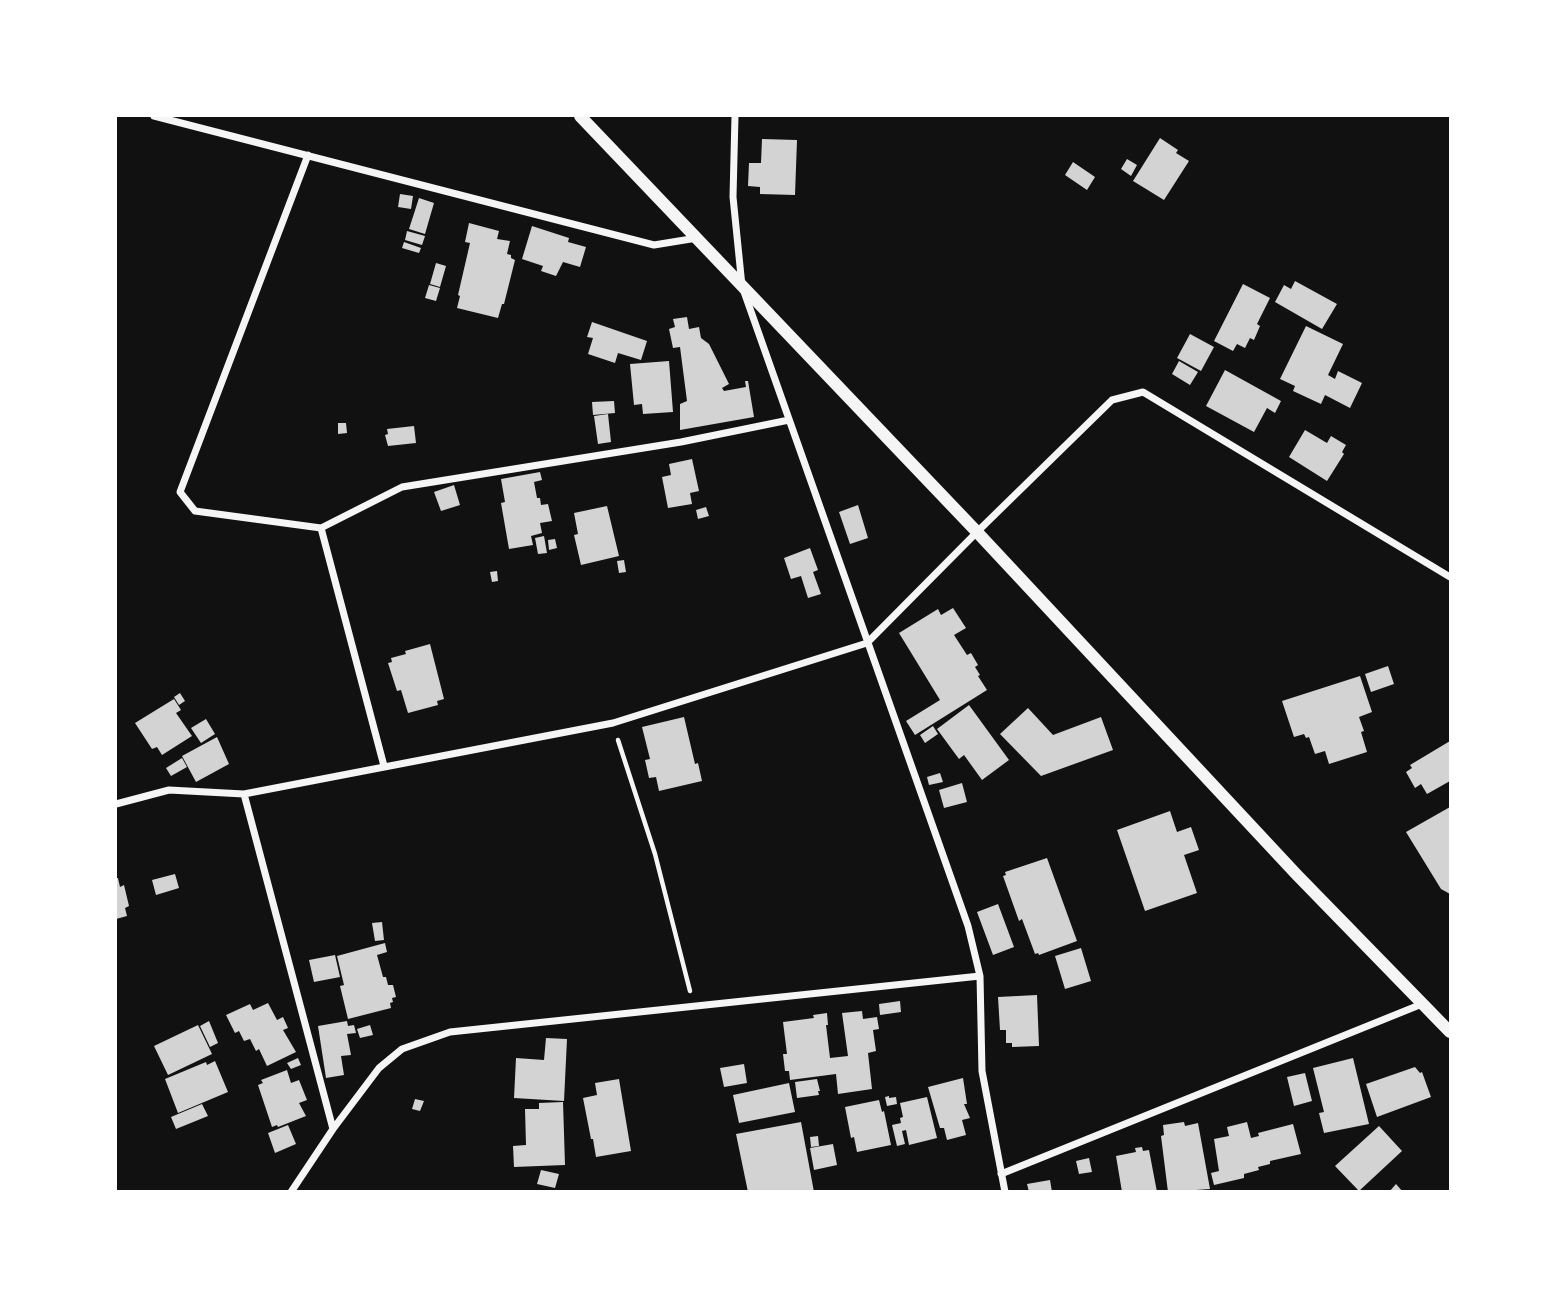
<!DOCTYPE html>
<html>
<head>
<meta charset="utf-8">
<style>
	body { margin:0 }
	#map { position:relative; width:1566px; height:1307px; overflow:hidden; background:#111; font-family:Lato,sans-serif }
	canvas { display:block }
	.frame { position:absolute; inset:0; border:117px solid #fff; pointer-events:none }
</style>
</head>
<body>
<div id="map">
<canvas width="1566" height="1307"></canvas>
<div class="frame"></div>
</div>
<script>
const ctx = document.querySelector('canvas').getContext('2d');
ctx.lineJoin = 'round';
function paint(path, color) {
  ctx.fillStyle = color;
  ctx.fill(path, 'evenodd');
}
function toPath(rows) {
  const path = new Path2D();
  for (const r of rows) {
    path.moveTo(r[0], r[1]);
    for (let i = 2; i < r.length; i += 2) path.lineTo(r[i], r[i + 1]);
  }
  return path;
}
function strokePath(path, color, width, dash) {
  ctx.strokeStyle = color;
  ctx.lineWidth = width;
  ctx.lineCap = dash ? 'butt' : 'round';
  ctx.setLineDash(dash || []);
  ctx.stroke(path);
}
const building = toPath([
	[1160,138,1178,150,1176,153,1189,161,1164,200,1133,181],
	[762,139,797,140,795,195,760,194,760,187,748,186,749,163,761,163],
	[1127,159,1137,165,1131,176,1121,169],
	[1073,162,1095,177,1087,190,1065,175],
	[400,194,413,196,411,209,398,207],
	[419,198,434,203,425,234,409,229],
	[469,223,499,231,497,239,510,241,507,254,511,255,511,258,515,260,504,304,502,304,498,318,457,308,460,296,458,295,470,243,465,242],
	[532,226,569,238,568,242,586,247,580,267,563,262,556,276,541,271,543,266,522,259],
	[407,231,425,236,422,245,405,240],
	[404,242,421,248,419,253,402,248],
	[436,263,446,266,440,287,430,284],
	[1295,281,1337,304,1322,329,1275,302,1284,285,1291,289],
	[1243,284,1270,298,1257,324,1260,326,1254,340,1250,338,1245,348,1237,344,1233,351,1214,341],
	[429,285,440,288,436,301,425,298],
	[687,317,689,329,699,327,701,338,709,344,729,384,722,388,724,391,746,387,745,381,748,381,754,417,680,430,680,404,687,401,680,347,673,348,669,329,675,327,673,319],
	[592,322,647,341,641,360,618,353,615,363,588,354,593,338,587,337],
	[1306,326,1343,344,1328,375,1335,379,1338,371,1362,383,1350,408,1325,395,1321,404,1293,391,1295,386,1280,379],
	[1190,334,1214,347,1201,371,1177,358],
	[669,361,673,412,643,414,642,404,634,405,630,364],
	[1179,361,1198,372,1190,385,1172,374],
	[1225,370,1281,401,1275,413,1267,408,1254,432,1206,406],
	[614,401,615,413,593,415,592,402],
	[608,414,611,442,598,444,594,416],
	[338,423,346,423,347,433,338,434],
	[414,426,416,443,388,446,385,435,388,434,387,429],
	[1305,430,1327,443,1331,436,1346,445,1342,452,1344,454,1327,481,1289,457],
	[692,459,699,491,690,493,692,504,668,508,662,477,671,475,669,464],
	[540,472,542,480,534,482,537,498,540,498,541,505,548,504,552,521,540,523,542,533,531,536,533,545,509,549,501,503,505,502,501,479],
	[454,485,460,505,441,511,434,492],
	[858,505,868,538,850,544,839,512],
	[607,506,619,556,581,565,574,535,578,534,574,513],
	[706,507,709,516,698,519,696,510],
	[544,536,547,553,538,554,535,538],
	[555,539,557,548,549,550,548,540],
	[810,548,818,570,813,572,821,594,808,598,801,576,791,579,784,558],
	[624,560,626,572,619,573,617,561],
	[497,571,498,581,492,582,490,572],
	[953,608,966,628,954,635,967,655,971,653,978,665,975,667,980,675,978,676,987,690,915,735,906,721,940,700,899,633,938,609,941,615],
	[430,644,444,699,437,701,438,705,408,713,401,690,397,691,388,663,392,662,391,658,406,654,405,651],
	[1388,666,1394,684,1371,692,1365,674],
	[1360,676,1372,712,1359,717,1364,731,1361,732,1367,752,1329,764,1325,751,1315,754,1309,737,1306,738,1304,734,1294,737,1282,701],
	[180,693,185,701,179,705,174,697],
	[174,699,181,710,176,713,192,736,162,755,157,747,152,749,135,723],
	[969,705,1009,760,982,780,964,755,959,759,937,729],
	[1028,708,1053,735,1101,717,1113,750,1041,776,1000,734],
	[684,717,695,764,698,763,702,781,659,791,656,777,649,778,645,760,650,759,642,727],
	[206,719,215,734,201,743,191,728],
	[933,726,938,734,925,743,920,735],
	[217,737,229,764,196,782,182,756],
	[1450,741,1450,781,1427,794,1421,784,1415,788,1406,772,1412,768,1410,765],
	[182,758,187,767,171,776,166,768],
	[940,773,943,782,929,785,927,777],
	[962,783,967,802,944,808,939,790],
	[1450,807,1450,894,1441,889,1406,832],
	[1170,811,1177,832,1191,827,1199,850,1184,855,1197,893,1145,911,1117,830],
	[1047,858,1077,941,1039,955,1038,953,1035,954,1022,919,1019,921,1003,876,1006,875,1005,872],
	[175,874,179,888,156,895,152,880],
	[116,878,118,878,120,887,124,885,129,906,125,908,127,916,116,919],
	[998,904,1014,947,993,955,977,912],
	[382,922,384,940,375,941,372,923],
	[385,943,387,952,377,955,383,977,386,977,388,985,393,985,396,997,392,998,393,1002,390,1003,391,1008,348,1019,340,986,344,985,337,956],
	[1081,948,1091,981,1065,989,1055,956],
	[335,955,340,977,314,982,309,960],
	[1037,995,1039,1046,1012,1047,1012,1043,1006,1043,1006,1030,1000,1030,998,997],
	[900,1001,901,1012,880,1015,879,1004],
	[268,1003,277,1020,283,1017,288,1028,283,1030,296,1052,267,1066,259,1049,256,1051,250,1039,244,1041,239,1031,235,1033,226,1015,250,1004,253,1010],
	[862,1011,863,1019,877,1017,879,1029,873,1030,876,1051,868,1053,872,1089,838,1094,836,1074,790,1080,789,1071,785,1071,783,1054,787,1054,783,1022,814,1018,813,1015,827,1013,828,1025,826,1025,830,1058,848,1056,842,1013],
	[209,1021,218,1043,210,1047,200,1026],
	[347,1021,348,1026,354,1025,356,1033,347,1034,351,1055,341,1056,344,1075,326,1078,318,1026],
	[198,1025,212,1054,168,1075,154,1046],
	[370,1025,373,1035,360,1038,357,1029],
	[546,1038,567,1039,564,1101,514,1098,516,1058,544,1060],
	[298,1058,301,1065,291,1069,287,1063],
	[1353,1058,1369,1124,1324,1133,1319,1113,1324,1112,1313,1068],
	[215,1061,228,1092,178,1113,165,1079,206,1062,207,1065],
	[744,1064,747,1083,724,1087,720,1068],
	[1415,1067,1420,1073,1422,1072,1431,1097,1377,1117,1366,1084],
	[287,1070,291,1083,299,1080,307,1100,299,1103,306,1116,278,1127,277,1125,272,1127,258,1085,263,1083,261,1080],
	[1305,1073,1312,1101,1294,1106,1287,1077],
	[963,1078,967,1104,964,1104,970,1118,962,1120,966,1135,947,1140,944,1128,940,1128,928,1087],
	[619,1079,631,1151,596,1157,593,1139,591,1139,583,1098,597,1095,595,1083],
	[817,1079,820,1091,818,1091,819,1095,797,1098,795,1082],
	[789,1083,795,1112,739,1123,733,1095],
	[889,1096,889,1098,896,1097,897,1104,887,1106,885,1097],
	[927,1097,937,1138,909,1145,906,1130,902,1131,905,1144,897,1146,892,1125,901,1123,900,1118,903,1117,900,1103],
	[415,1099,424,1101,420,1111,412,1109],
	[879,1100,882,1112,884,1111,891,1145,857,1152,854,1137,851,1138,845,1107],
	[563,1102,565,1165,514,1167,513,1146,526,1145,525,1109,539,1109,539,1103],
	[202,1104,208,1116,176,1129,171,1117],
	[801,1122,814,1192,748,1192,736,1134],
	[1184,1122,1185,1126,1198,1123,1210,1189,1168,1192,1161,1136,1164,1135,1163,1125],
	[1247,1122,1251,1138,1259,1136,1258,1133,1293,1124,1301,1154,1270,1161,1270,1164,1258,1167,1259,1170,1244,1174,1244,1178,1214,1185,1211,1173,1219,1171,1214,1139,1229,1136,1227,1127],
	[288,1125,296,1144,275,1153,268,1133],
	[1379,1126,1402,1151,1359,1191,1335,1166],
	[818,1136,819,1146,811,1147,810,1137],
	[833,1144,837,1165,814,1170,810,1148],
	[1142,1147,1143,1151,1149,1150,1157,1192,1122,1192,1116,1156,1136,1152,1135,1148],
	[1089,1158,1092,1172,1079,1174,1076,1161],
	[541,1170,559,1174,555,1188,537,1184],
	[1050,1180,1052,1192,1029,1192,1027,1184],
	[1396,1184,1403,1192,1389,1192]
]);
const path = toPath([
	[618,740,655,854,690,991]
]);
const minor = toPath([
	[154,116,654,245,697,238],
	[735,116,733,197,742,286,968,926,980,976,982,1071,1005,1192],
	[308,155,180,492,195,511,321,528,384,766],
	[321,528,402,487,681,442,789,420],
	[244,794,333,1129],
	[116,804,169,790,244,794,613,723,867,643,977,532,1112,400,1143,392,1450,577],
	[1001,1174,1422,1004],
	[291,1192,333,1129,379,1068,402,1049,450,1032,980,976]
]);
const tertiary = toPath([
	[580,116,977,532,1297,875,1450,1032]
]);
paint(building, '#d3d3d3');
strokePath(path, '#f5f5f5', 4.5);
strokePath(minor, '#f5f5f5', 7);
strokePath(tertiary, '#f5f5f5', 12);
</script>
</body>
</html>
